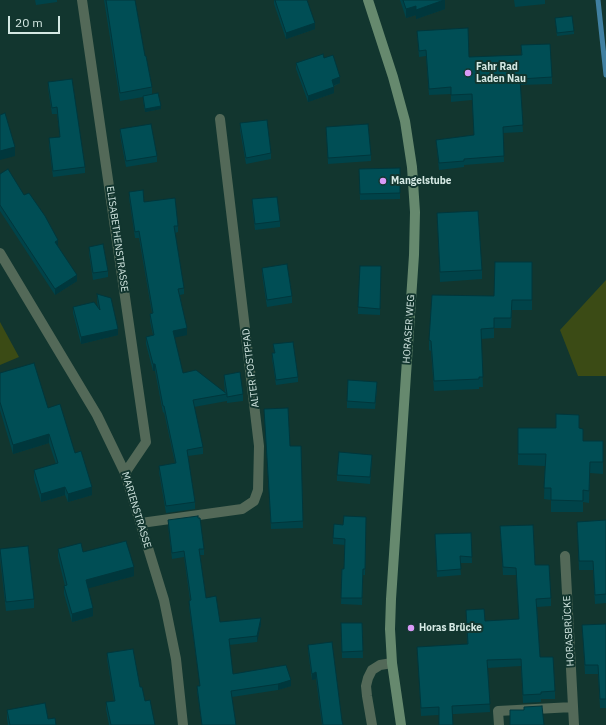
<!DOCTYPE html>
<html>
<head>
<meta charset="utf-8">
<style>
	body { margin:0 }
	#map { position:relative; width:606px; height:725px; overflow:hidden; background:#12362f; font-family:"IBM Plex Sans",sans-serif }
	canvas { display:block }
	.scale { position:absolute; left:8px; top:16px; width:52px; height:18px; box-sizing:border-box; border:2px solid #d4e8e3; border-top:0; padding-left:5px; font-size:12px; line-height:14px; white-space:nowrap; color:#d4e8e3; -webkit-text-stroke:3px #12362f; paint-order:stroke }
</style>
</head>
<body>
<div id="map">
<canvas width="606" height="725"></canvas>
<div class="scale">20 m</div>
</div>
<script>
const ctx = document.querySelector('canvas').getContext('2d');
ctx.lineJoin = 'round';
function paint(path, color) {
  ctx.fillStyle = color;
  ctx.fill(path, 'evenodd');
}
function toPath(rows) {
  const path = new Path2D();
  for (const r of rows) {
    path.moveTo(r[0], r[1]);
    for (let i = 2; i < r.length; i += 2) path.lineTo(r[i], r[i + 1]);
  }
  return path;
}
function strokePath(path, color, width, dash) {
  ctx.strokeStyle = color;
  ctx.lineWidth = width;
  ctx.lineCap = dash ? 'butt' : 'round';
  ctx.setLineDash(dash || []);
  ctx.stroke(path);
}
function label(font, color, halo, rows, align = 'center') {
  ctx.font = font + ' "IBM Plex Sans",sans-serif';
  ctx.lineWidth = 4;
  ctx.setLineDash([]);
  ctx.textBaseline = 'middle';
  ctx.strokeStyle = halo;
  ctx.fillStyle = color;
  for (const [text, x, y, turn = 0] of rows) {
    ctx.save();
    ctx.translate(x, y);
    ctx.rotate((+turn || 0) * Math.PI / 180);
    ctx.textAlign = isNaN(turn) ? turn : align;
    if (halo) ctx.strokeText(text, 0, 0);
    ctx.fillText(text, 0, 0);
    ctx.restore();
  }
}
const green = toPath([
	[606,280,606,376,578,376,560,330],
	[0,322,19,357,0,365]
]);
const stream = toPath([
	[598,0,606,75]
]);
const minor = toPath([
	[82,0,146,442,125,473],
	[0,253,97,415,125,473,164,600,176,659,183,725],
	[141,523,242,509,254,501,258,490,259,446,220,119],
	[565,556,574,725],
	[372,725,367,696,366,686,368,678,372,670,380,665,392,663],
	[499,725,498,711,573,707]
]);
const secondary = toPath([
	[368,0,393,77,405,121,412,167,415,212,414,255,391,599,390,629,392,663,401,725]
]);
const wall = toPath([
	[35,0,57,0,57,2,36,5],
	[104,0,135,0,145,56,152,87,152,94,161,109,145,112,143,100,143,97,120,101],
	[274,0,307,0,315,29,286,39,274,4],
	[400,0,445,0,445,9,416,19,416,15,406,18],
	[514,0,545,0,545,4,515,7],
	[555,18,574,31,574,34,557,36],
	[417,31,469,57,521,55,521,45,552,77,552,84,520,85,523,132,503,133,504,162,464,165,464,167,439,170,436,140,474,135,472,100,451,102,451,94,429,95,426,56,419,57],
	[324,58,340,83,334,86,334,93,308,102,296,69,296,63],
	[48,82,85,167,85,173,53,177,49,145,49,138,60,137,57,114,52,114,48,88],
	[240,123,271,153,271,159,246,164,240,130],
	[326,127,371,155,371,161,328,164],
	[120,129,157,156,157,162,126,167,120,135],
	[400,168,400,199,360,200,359,169],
	[0,174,58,246,77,281,55,295,0,211],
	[129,192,178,226,178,232,175,233,184,288,184,294,180,295,187,335,174,337,183,373,225,393,224,381,224,375,243,394,243,401,227,403,227,401,194,407,203,447,203,454,188,456,195,502,195,509,166,513,159,472,159,466,175,463,164,412,163,413,155,371,153,371,146,344,146,337,153,335,150,321,150,314,152,313,139,238,135,238,129,198],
	[252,199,280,221,280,227,255,230,252,206],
	[437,213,482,270,482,279,440,282],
	[89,247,108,271,108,277,93,280,89,253],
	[532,262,532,310,512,310,511,328,494,328,494,338,481,339,483,387,479,387,479,389,434,391,431,351,429,350,429,340,494,296],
	[381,266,380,315,358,314,358,307],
	[262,268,292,296,292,303,267,307,262,274],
	[97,294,118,335,81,344,73,313,73,307,98,308,97,300],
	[273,344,298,377,298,382,276,385,272,359,272,353,274,353],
	[0,373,48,408,75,453,92,495,68,502,65,495,41,502,34,479,34,470,56,464,49,443,13,454,0,410],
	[377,388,375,409,347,408,347,401],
	[264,409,290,446,301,446,303,528,271,529],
	[518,428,579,428,583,441,603,441,603,474,590,473,589,503,583,502,583,512,551,512,551,500,544,499,545,466,518,465],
	[372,461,370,484,337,481,337,475],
	[366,517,365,575,363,575,362,605,341,604,342,569,344,569,345,545,333,544,333,538,343,525],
	[168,520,204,549,204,555,200,555,206,598,220,622,261,624,257,642,229,645,233,674,291,686,278,690,232,697,236,725,202,725,197,692,197,686,200,686,189,607,189,601,190,600,184,557,172,559,168,526],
	[606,520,606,603,595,604,593,570,579,570,577,522],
	[500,526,535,565,551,598,551,606,537,607,540,657,555,691,555,699,541,699,541,702,523,703,521,666,488,668,490,712,421,716,417,647,467,644,466,610,485,621,519,619,516,575,503,575],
	[471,533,472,563,460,563,461,575,437,577,435,541],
	[0,549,34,599,34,608,6,611,0,558],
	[58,549,83,552,134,576,88,588,93,616,72,622,64,594,64,586,65,586,58,557],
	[341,623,362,623,363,658,342,658],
	[606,624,606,708,600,708,598,674,585,674,582,625],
	[308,645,342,721,343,725,322,725,316,679,312,680,308,651],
	[107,653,140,687,155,725,109,725,106,709,106,702,114,701,107,659],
	[7,710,48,719,56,725,8,725,7,719]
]);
const shadedWall = toPath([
	[444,0,445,0,445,9,416,19,416,10],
	[416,6,416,15,406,18,406,9],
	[315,23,315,29,286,39,286,33],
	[340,77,340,83,332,86,332,80],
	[334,87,334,93,308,102,308,96],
	[161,106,161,109,145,112,145,109],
	[15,147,15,156,0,160,0,151],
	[58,240,58,246,55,242],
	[77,275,77,281,55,295,55,289],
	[187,328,187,335,173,338,173,331],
	[118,329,118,335,81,344,81,337],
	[153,364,155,364,155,371,153,371],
	[49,434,49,443,13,454,13,445],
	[65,487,65,495,41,502,41,494],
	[92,487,92,495,68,502,68,494],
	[134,567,134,576,86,589,86,580],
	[93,608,93,616,72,622,72,614],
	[261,618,261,624,257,642,257,636],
	[316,672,316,679,312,680,312,674],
	[291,680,291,686,278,690,278,684]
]);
const building = toPath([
	[106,0,135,0,145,56,146,56,152,87,120,93,106,0],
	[275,0,307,0,315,23,286,33,275,0],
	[403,0,444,0,416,10,416,6,406,9,403,0],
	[572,16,574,31,557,33,555,18,572,16],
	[468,28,469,57,522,55,521,45,550,44,552,77,520,79,523,125,503,127,504,156,464,159,464,161,439,163,436,140,474,135,472,94,451,95,451,87,429,89,426,50,419,51,417,31,468,28],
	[323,54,324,58,333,55,340,77,332,80,334,87,308,96,296,63,323,54],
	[72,79,85,167,53,171,49,138,60,137,57,107,52,108,48,82,72,79],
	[158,93,161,106,145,109,143,96,158,93],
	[5,113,15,147,0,151,0,115,5,113],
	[267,120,271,153,246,158,240,123,267,120],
	[151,124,157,156,126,161,120,129,151,124],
	[368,124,371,155,328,158,326,127,368,124],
	[400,168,400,193,360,194,359,169,400,168],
	[8,169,24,195,29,193,45,216,58,240,55,242,77,275,55,289,0,205,0,174,8,169],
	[143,190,144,202,175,198,178,226,174,226,184,288,178,289,187,328,173,331,183,373,196,370,227,394,224,375,240,372,243,394,227,397,227,394,193,400,203,447,187,450,195,502,166,506,159,466,176,463,164,406,163,406,155,364,153,364,146,337,154,335,150,314,153,313,139,231,135,232,129,192,143,190],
	[277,197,280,221,255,224,252,199,277,197],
	[478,211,482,270,440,272,437,213,478,211],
	[103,244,108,271,93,273,89,247,103,244],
	[495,262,532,262,532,300,512,300,511,318,494,318,494,328,481,329,483,377,479,377,479,379,434,381,431,341,429,340,432,295,494,296,495,262],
	[287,264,292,296,267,300,262,268,287,264],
	[360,266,381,266,380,309,358,307,360,266],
	[97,294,111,298,118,329,81,337,73,307,94,302,100,310,97,294],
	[293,342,298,377,276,380,272,353,275,353,273,344,293,342],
	[34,363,48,408,60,404,75,453,81,451,92,487,68,494,65,487,41,494,34,470,58,463,49,434,13,445,0,402,0,373,34,363],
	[348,380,377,382,375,403,347,401,348,380],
	[288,408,290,446,301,446,303,521,271,523,264,409,288,408],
	[556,414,579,415,579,428,583,429,583,441,603,441,603,462,590,462,589,491,583,490,583,501,551,500,551,488,544,488,546,454,518,454,518,428,556,428,556,414],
	[339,452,372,455,370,477,337,475,339,452],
	[198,516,198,518,200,518,204,549,199,549,206,598,216,596,220,622,261,618,257,636,229,639,233,674,286,665,291,680,278,684,231,691,236,725,202,725,197,686,200,686,189,601,191,600,184,551,172,553,168,520,198,516],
	[344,516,366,517,365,569,363,569,362,598,341,598,342,569,344,569,345,539,333,538,334,524,343,525,344,516],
	[606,520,606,594,595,595,593,561,579,561,577,522,606,520],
	[533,525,535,565,549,565,551,598,536,599,540,657,553,657,555,691,541,692,541,694,523,695,521,659,487,660,490,704,452,706,453,725,439,725,439,707,421,708,417,647,468,644,466,610,484,609,485,621,519,619,516,568,503,567,500,526,533,525],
	[471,533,472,557,460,556,461,569,437,571,435,534,471,533],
	[126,541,134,567,86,580,93,608,72,614,64,586,67,585,58,549,81,543,83,552,126,541],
	[28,546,34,599,6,602,0,549,28,546],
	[341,623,362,623,363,651,342,652,341,623],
	[606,624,606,699,600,699,598,665,585,665,582,625,606,624],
	[332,642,342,721,343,725,323,725,316,672,312,674,308,645,332,642],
	[133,649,140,687,142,687,145,701,150,700,155,725,111,725,106,702,115,701,107,653,133,649],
	[45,703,48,719,55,718,56,725,10,725,7,710,45,703],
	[542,706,544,725,510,725,510,710,524,710,524,707,542,706]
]);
const markers = [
	[468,73,4,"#d99af7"],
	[383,181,4,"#d99af7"],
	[411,628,4,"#d99af7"]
];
const poiNames = [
	["Fahr Rad",476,67],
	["Laden Nau",476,79],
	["Mangelstube",391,181],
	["Horas Brücke",419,628]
];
const streetNames = [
	["ELISABETHENSTRASSE",117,239,82],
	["HORASER WEG",409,329,-86],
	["ALTER POSTPFAD",251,368,-97],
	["MARIENSTRASSE",136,510,73],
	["HORASBRÜCKE",569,631,-93]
];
paint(green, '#3b4b15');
strokePath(stream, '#4080a1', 5);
strokePath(minor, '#536958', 10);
strokePath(secondary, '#66896e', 10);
paint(wall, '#004349');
paint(shadedWall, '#00373c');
paint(building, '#004e55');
strokePath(building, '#00373c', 1);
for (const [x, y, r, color] of markers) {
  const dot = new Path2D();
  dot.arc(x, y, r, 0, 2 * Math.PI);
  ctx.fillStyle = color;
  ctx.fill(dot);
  strokePath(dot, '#12362f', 1.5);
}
label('bold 10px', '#d4e8e3', '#12362f', poiNames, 'left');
label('10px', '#d4e8e3', '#12362f', streetNames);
</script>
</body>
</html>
